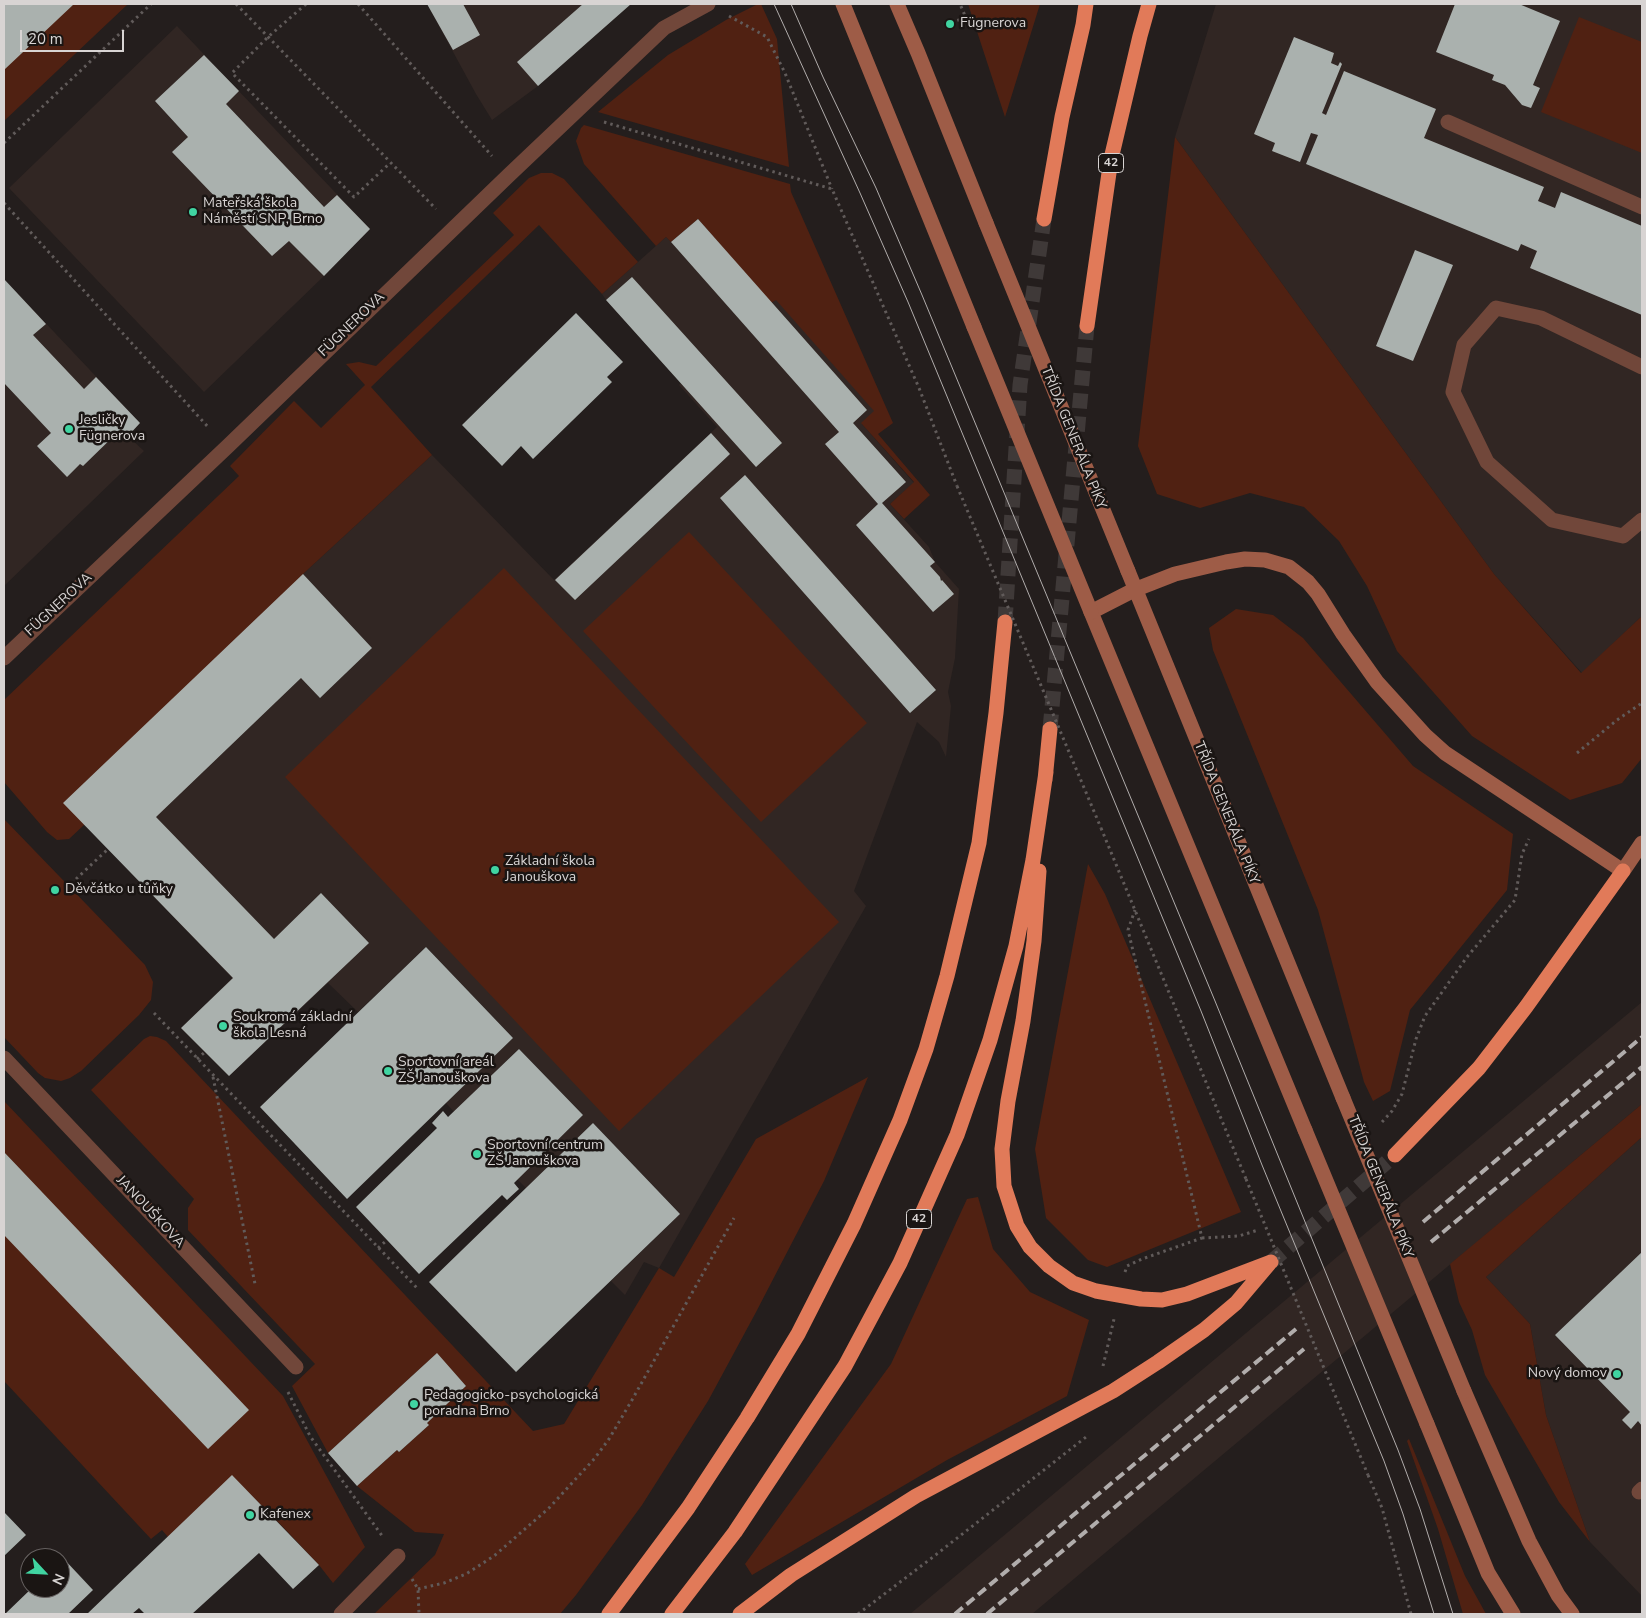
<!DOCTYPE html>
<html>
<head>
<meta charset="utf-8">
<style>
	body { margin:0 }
	#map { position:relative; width:1646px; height:1618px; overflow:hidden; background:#241e1d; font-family:"Nunito Sans",sans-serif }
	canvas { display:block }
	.frame { position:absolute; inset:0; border:5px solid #d8d4d3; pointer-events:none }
	.north { position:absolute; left:20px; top:1548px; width:50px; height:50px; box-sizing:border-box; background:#1a1513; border:1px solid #666160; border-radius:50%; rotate:115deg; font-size:14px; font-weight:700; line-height:20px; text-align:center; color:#d8d4d3 }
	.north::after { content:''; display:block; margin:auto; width:18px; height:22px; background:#40d4a1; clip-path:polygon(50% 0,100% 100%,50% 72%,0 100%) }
	.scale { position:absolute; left:20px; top:30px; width:104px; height:22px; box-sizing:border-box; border:2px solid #d8d4d3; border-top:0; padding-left:6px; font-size:15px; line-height:18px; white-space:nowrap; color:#d8d4d3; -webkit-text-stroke:4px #1a1513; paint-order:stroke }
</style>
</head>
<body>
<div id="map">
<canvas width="1646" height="1618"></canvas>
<div class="frame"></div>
<div class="north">N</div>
<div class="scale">20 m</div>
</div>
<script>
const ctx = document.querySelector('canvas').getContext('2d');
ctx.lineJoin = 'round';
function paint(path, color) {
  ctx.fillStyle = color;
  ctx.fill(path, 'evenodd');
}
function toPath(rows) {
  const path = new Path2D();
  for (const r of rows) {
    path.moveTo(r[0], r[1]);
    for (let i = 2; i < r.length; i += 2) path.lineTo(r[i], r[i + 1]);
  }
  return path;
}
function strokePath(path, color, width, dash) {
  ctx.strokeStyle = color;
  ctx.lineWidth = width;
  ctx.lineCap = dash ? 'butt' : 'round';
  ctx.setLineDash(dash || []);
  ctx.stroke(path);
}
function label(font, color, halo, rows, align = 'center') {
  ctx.font = font + ' "Nunito Sans",sans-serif';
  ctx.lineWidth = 5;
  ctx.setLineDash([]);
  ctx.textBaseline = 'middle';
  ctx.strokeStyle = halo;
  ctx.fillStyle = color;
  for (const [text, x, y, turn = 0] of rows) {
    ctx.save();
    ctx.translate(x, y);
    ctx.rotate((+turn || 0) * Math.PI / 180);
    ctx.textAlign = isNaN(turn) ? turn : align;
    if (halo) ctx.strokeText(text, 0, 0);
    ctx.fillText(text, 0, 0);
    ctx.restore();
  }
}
const built = toPath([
	[427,4,631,4,538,86,492,120,476,94],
	[1216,4,1642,4,1642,616,1582,673,1494,574,1175,137],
	[177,26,370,229,324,276,204,392,9,188],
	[666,237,671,242,772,303,776,299,875,411,862,424,914,483,890,504,929,547,935,562,959,589,955,658,948,692,951,706,946,757,939,742,917,722,854,891,866,906,659,1268,644,1262,625,1295,611,1281,680,1214,593,1123,526,1188,517,1179,583,1115,519,1049,454,1112,446,1103,513,1038,426,947,358,1012,328,983,229,1076,181,1028,232,978,108,849,303,574,432,455,554,580,717,427,679,385,681,383,606,300,602,294],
	[4,279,140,423,128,436,144,451,4,586],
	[1642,1002,1642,1104,1032,1614,910,1614],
	[1642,1137,1642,1596,1590,1542,1546,1415,1530,1324,1486,1277]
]);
const green = toPath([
	[4,4,128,4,4,121],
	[758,4,761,4,777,39,789,167,598,112,668,55,726,20],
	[968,4,1040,4,1005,117],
	[1579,17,1642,42,1642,153,1541,112],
	[584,125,790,184,791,192,893,423,878,434,930,495,904,519,890,504,914,482,861,423,874,411,776,300,771,303,698,219,671,242,666,237,656,246,584,164,576,141,581,128],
	[1175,137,1494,574,1581,673,1642,616,1642,758,1622,783,1570,800,1472,736,1397,651,1367,586,1339,541,1304,507,1250,493,1200,508,1157,494,1138,446],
	[541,173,552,173,564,179,638,262,602,294,539,225,371,387,432,455,303,574,84,825,69,839,57,840,47,832,4,782,4,700,239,476,230,466,294,401,321,428,365,385,346,364,359,362,376,366,514,235,493,213,529,178],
	[689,532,867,723,761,822,583,631],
	[504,568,839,922,619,1131,285,777],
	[1236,609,1273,615,1303,638,1413,766,1513,834,1507,890,1410,1010,1390,1091,1373,1101,1364,1082,1318,910,1213,650,1209,628],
	[4,819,145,965,153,982,151,1000,139,1015,81,1071,70,1078,61,1081,45,1078,38,1073,4,1037],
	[1088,864,1105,894,1241,1212,1107,1267,1088,1260,1046,1218,1035,1149],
	[150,1036,157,1037,166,1041,533,1431,564,1424,659,1268,674,1277,756,1139,868,1077,824,1181,755,1314,708,1401,642,1505,576,1595,560,1614,374,1614,435,1555,444,1534,415,1532,357,1486,397,1450,399,1452,429,1425,427,1423,466,1386,436,1354,328,1453,292,1386,315,1364,188,1230,188,1208,194,1199,91,1090,144,1039],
	[4,1101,283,1396,365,1547,333,1583,319,1565,283,1527,232,1476,168,1537,162,1530,151,1539,4,1381],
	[1642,1104,1642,1137,1486,1277,1530,1324,1546,1415,1590,1542,1559,1502,1485,1375,1472,1330,1459,1302,1450,1264],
	[978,1197,993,1249,1030,1292,1089,1320,1067,1396,947,1460,752,1575,745,1564,891,1364,967,1199],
	[1409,1439,1465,1576,1486,1614,1463,1614,1438,1529,1407,1441]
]);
const building = toPath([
	[4,4,74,4,4,70],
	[427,4,463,4,480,35,453,50],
	[583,4,631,4,538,86,517,62],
	[1455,4,1519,4,1560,21,1533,85,1540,88,1531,108,1522,105,1505,85,1492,80,1494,75,1436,52],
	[1294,37,1334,53,1331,63,1338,66,1340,62,1342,64,1322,113,1326,115,1344,71,1436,109,1424,138,1544,187,1538,201,1555,208,1561,192,1642,226,1642,315,1530,268,1537,251,1521,244,1518,251,1306,164,1318,135,1311,133,1300,162,1272,151,1275,143,1254,134],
	[204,55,239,91,226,104,324,207,337,195,370,229,324,276,289,241,272,256,172,152,188,137,155,101],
	[698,219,867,410,853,423,906,482,882,503,935,562,930,566,940,577,941,581,942,580,954,594,933,612,856,525,878,504,825,444,839,432,671,242],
	[1415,250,1453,265,1413,361,1376,346],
	[632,277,782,443,756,467,606,300],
	[4,279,46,324,33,335,84,389,96,377,140,423,128,436,121,429,83,466,80,464,67,477,37,446,51,433,4,383],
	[576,313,623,362,607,377,612,382,533,459,521,446,502,466,462,425],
	[711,433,730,454,575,600,555,580],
	[745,475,936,690,910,713,720,498],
	[303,574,372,648,320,698,301,678,156,817,274,939,321,893,369,943,229,1076,181,1028,233,978,63,803],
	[426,947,513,1038,347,1199,260,1107],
	[519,1049,583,1115,514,1183,519,1189,507,1200,502,1195,419,1274,356,1207,437,1128,432,1123,443,1111,448,1117],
	[593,1123,680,1214,516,1372,429,1282],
	[4,1152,249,1410,208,1449,4,1235],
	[1642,1252,1642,1426,1638,1421,1631,1429,1622,1420,1630,1412,1555,1335],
	[437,1353,466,1386,427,1423,429,1425,399,1452,397,1450,357,1486,328,1453],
	[232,1475,319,1565,293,1589,259,1553,192,1614,145,1614,139,1608,132,1614,87,1614],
	[4,1512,26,1535,4,1556],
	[63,1558,93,1590,68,1614,5,1614,32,1588,60,1588,60,1561]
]);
const highwayTunnel = toPath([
	[1005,622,1020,385,1044,219],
	[1050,729,1087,326],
	[1271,1262,1395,1155]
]);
const path = toPath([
	[236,4,436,209],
	[306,4,268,37,232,73,354,197,390,163],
	[358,4,492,156],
	[729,16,767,37,785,73,832,189],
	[951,22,966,18,960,4],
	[604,122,832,189,919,388,957,486],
	[4,143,151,4],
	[4,203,209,428],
	[1577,753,1617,720,1642,703],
	[1101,828,1246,1179],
	[76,879,108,849],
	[154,1013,417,1288],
	[197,1059,205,1052],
	[213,1077,255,1284],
	[1382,1122,1392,1111,1402,1094,1416,1039,1425,1016,1467,957,1515,900,1522,854,1529,839],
	[1202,1238,1239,1236,1258,1230],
	[378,1248,387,1240],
	[1125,1272,1127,1266,1142,1259,1202,1238,1128,930,1135,910],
	[1103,1366,1114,1319],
	[288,1392,310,1436,383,1537],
	[1368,1475,1382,1508,1411,1614],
	[412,1579,418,1589,419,1614],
	[418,1589,444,1583,466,1574,494,1556,549,1508,595,1458,609,1439,632,1400,734,1218],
	[858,1614,933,1557,1086,1437]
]);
const lane = toPath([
	[1448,122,1642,207],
	[1642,367,1541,318,1496,308,1464,345,1453,392,1487,462,1552,520,1623,536,1642,520],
	[1639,1492,1642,1489]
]);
const street = toPath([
	[4,658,228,446,509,175,664,28,708,4],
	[4,1058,296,1367],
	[341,1614,398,1556]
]);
const secondary = toPath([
	[843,4,974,327],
	[897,4,918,53,986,223],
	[1128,571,1343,1098],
	[1305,1130,1091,612,1134,590,1175,574,1226,562,1245,559,1265,560,1289,567,1308,582,1318,594,1343,634,1377,682,1425,735,1445,753,1623,871,1642,843],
	[1464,1391,1529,1541,1558,1595,1572,1614],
	[1427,1424,1488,1573,1513,1614]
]);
const highway = toPath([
	[1044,219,1062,117,1083,25,1086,4],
	[1087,326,1111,159,1140,36,1149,4],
	[1045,780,1050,729],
	[1039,871,1034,941,1023,1021,1008,1101,1002,1149,1004,1186,1017,1226,1030,1247,1049,1266,1073,1283,1096,1291,1141,1299,1162,1300,1187,1294,1271,1262],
	[1395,1155,1479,1068,1526,1007,1623,871],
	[609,1614,688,1508,747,1418,798,1334,854,1224,900,1120,926,1049,947,976,979,843,996,713,1005,622],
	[672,1614,735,1532,845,1366,900,1263,957,1135,990,1040,1016,946,1033,860,1046,772],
	[740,1614,791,1575,916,1496,1113,1391,1158,1362,1204,1330,1236,1303,1269,1264]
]);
const tram = toPath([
	[774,4,860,193,908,302,1201,1011,1262,1165,1384,1461,1403,1514,1434,1614],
	[791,4,823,77,876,188,922,295,1215,1001,1398,1450,1420,1509,1453,1614]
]);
const rail = toPath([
	[1423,1222,1642,1037],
	[1431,1242,1642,1067],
	[955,1614,1296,1329],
	[987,1614,1304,1349]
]);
const pathBridge = toPath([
	[957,486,1101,828],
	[1246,1179,1368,1475]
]);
const secondaryBridge = toPath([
	[986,223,1128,571],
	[974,327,1091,612],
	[1343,1098,1464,1391],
	[1305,1130,1427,1424]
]);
const markers = [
	[950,24,5,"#40d4a1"],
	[193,212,5,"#40d4a1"],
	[69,429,5,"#40d4a1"],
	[495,870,5,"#40d4a1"],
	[55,890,5,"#40d4a1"],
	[223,1026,5,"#40d4a1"],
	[388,1071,5,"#40d4a1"],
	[477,1154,5,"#40d4a1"],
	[1617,1374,5,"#40d4a1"],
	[414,1404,5,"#40d4a1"],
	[250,1515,5,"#40d4a1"]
];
const shields = [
	[1111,163,25],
	[919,1219,25]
];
const shieldNames = [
	["42",1111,163],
	["42",919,1219]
];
const poiNames = [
	["Fügnerova",960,24],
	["Mateřská škola",203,204],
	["Náměstí SNP, Brno",203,220],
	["Jesličky",79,421],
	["Fügnerova",79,437],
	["Základní škola",505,862],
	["Janouškova",505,878],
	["Děvčátko u tůňky",65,890],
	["Soukromá základní",233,1018],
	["škola Lesná",233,1034],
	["Sportovní areál",398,1063],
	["ZŠ Janouškova",398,1079],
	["Sportovní centrum",487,1146],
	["ZŠ Janouškova",487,1162],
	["Nový domov",1607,1374,"right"],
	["Pedagogicko-psychologická",424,1396],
	["poradna Brno",424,1412],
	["Kafenex",260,1515]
];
const streetNames = [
	["FÜGNEROVA",352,325,-44],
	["TŘÍDA GENERÁLA PÍKY",1073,438,68],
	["FÜGNEROVA",59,605,-43],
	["TŘÍDA GENERÁLA PÍKY",1226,813,68],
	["TŘÍDA GENERÁLA PÍKY",1380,1187,68],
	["JANOUŠKOVA",150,1212,47]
];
paint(built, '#312623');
paint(green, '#502112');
paint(building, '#aab1ae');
strokePath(highwayTunnel, '#3f3938', 15, [15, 8]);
strokePath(path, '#615b5a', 3, [2.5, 4]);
strokePath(lane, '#71473a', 15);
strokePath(street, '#71473a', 15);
strokePath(secondary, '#9e5c47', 15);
strokePath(highway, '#e17a59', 15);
strokePath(tram, '#b1adac', 1);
strokePath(rail, '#b1adac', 4, [10, 5]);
strokePath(pathBridge, '#615b5a', 3, [2.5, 4]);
strokePath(secondaryBridge, '#9e5c47', 15);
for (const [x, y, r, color] of markers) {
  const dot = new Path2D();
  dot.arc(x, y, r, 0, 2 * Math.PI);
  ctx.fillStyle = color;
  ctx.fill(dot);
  strokePath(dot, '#1a1513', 2);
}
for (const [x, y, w] of shields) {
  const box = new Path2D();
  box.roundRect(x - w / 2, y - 9.5, w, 19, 4);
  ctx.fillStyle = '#1a1513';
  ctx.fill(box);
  strokePath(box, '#d8d4d3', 1);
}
label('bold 12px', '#d8d4d3', null, shieldNames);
label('14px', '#d8d4d3', '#1a1513', poiNames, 'left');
label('14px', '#d8d4d3', '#1a1513', streetNames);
</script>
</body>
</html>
